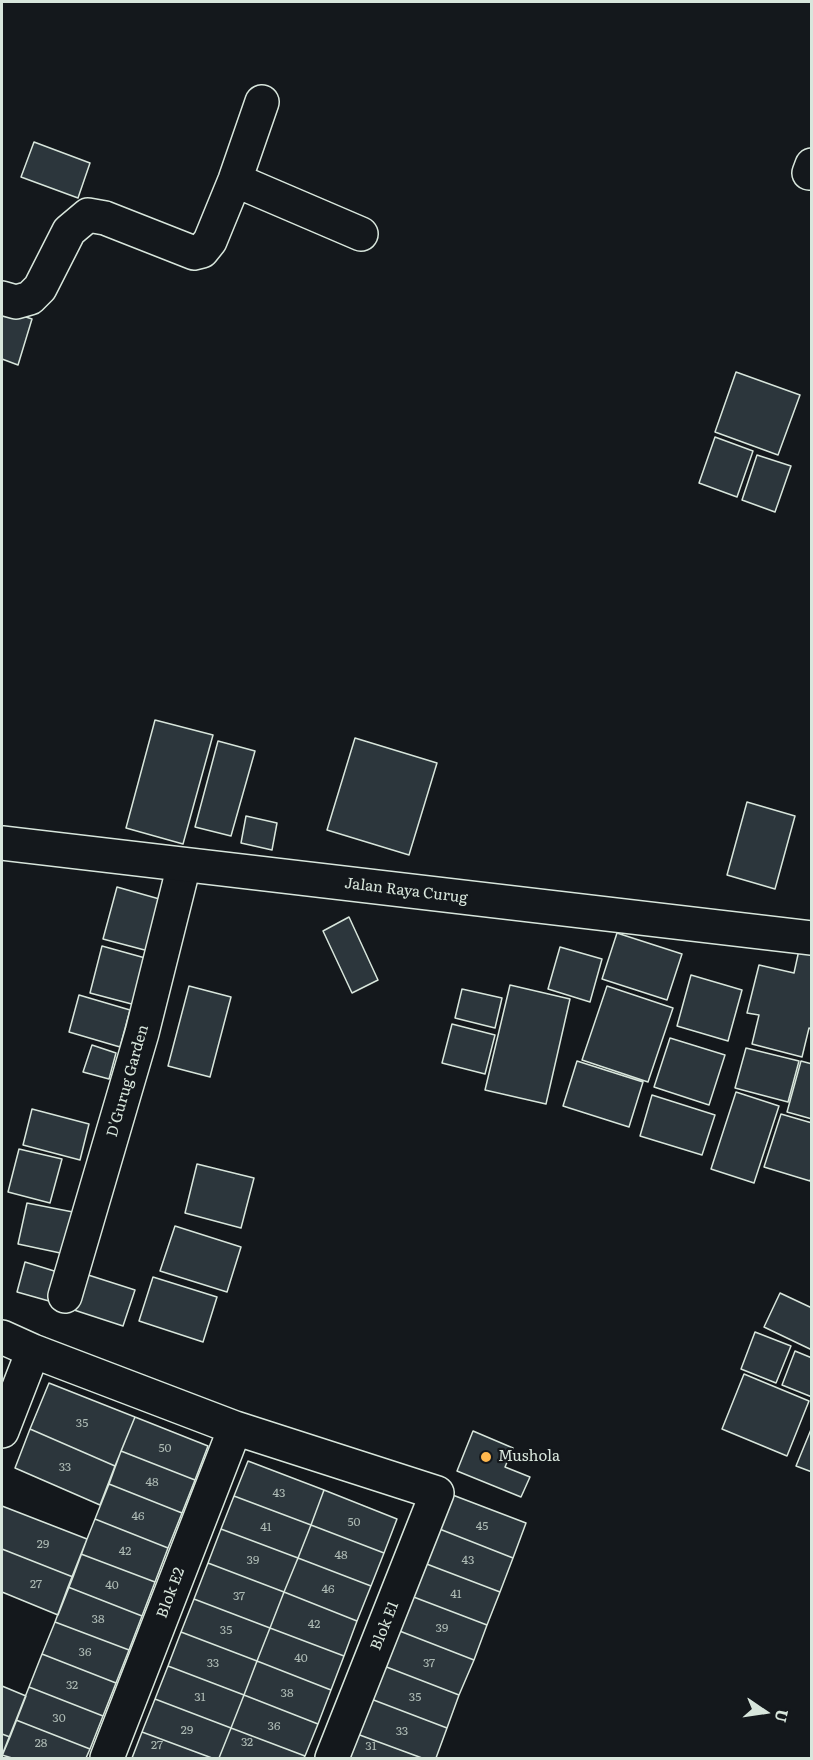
<!DOCTYPE html>
<html>
<head>
<meta charset="utf-8">
<style>
	body { margin:0 }
	#map { position:relative; width:813px; height:1760px; overflow:hidden; background:#14181c; font-family:Literata,serif }
	canvas { display:block }
	.frame { position:absolute; inset:0; border:3px solid #d8e6dc; pointer-events:none }
	.north { position:absolute; left:735px; top:1682px; width:60px; height:60px; -webkit-text-stroke:4px #14181c; paint-order:stroke; rotate:103deg; font-size:16px; font-weight:700; line-height:24px; text-align:center; color:#d8e6dc }
	.north::after { content:''; display:block; margin:auto; width:21px; height:27px; background:#d8e6dc; clip-path:polygon(50% 0,100% 100%,50% 72%,0 100%) }
</style>
</head>
<body>
<div id="map">
<canvas width="813" height="1760"></canvas>
<div class="frame"></div>
<div class="north">U</div>
</div>
<script>
const ctx = document.querySelector('canvas').getContext('2d');
ctx.lineJoin = 'round';
function paint(path, color) {
  ctx.fillStyle = color;
  ctx.fill(path, 'evenodd');
}
function toPath(rows) {
  const path = new Path2D();
  for (const r of rows) {
    path.moveTo(r[0], r[1]);
    for (let i = 2; i < r.length; i += 2) path.lineTo(r[i], r[i + 1]);
  }
  return path;
}
function strokePath(path, color, width, dash) {
  ctx.strokeStyle = color;
  ctx.lineWidth = width;
  ctx.lineCap = dash ? 'butt' : 'round';
  ctx.setLineDash(dash || []);
  ctx.stroke(path);
}
function label(font, color, halo, rows, align = 'center') {
  ctx.font = font + ' Literata,serif';
  ctx.lineWidth = 4.5;
  ctx.setLineDash([]);
  ctx.textBaseline = 'middle';
  ctx.strokeStyle = halo;
  ctx.fillStyle = color;
  for (const [text, x, y, turn = 0] of rows) {
    ctx.save();
    ctx.translate(x, y);
    ctx.rotate((+turn || 0) * Math.PI / 180);
    ctx.textAlign = isNaN(turn) ? turn : align;
    if (halo) ctx.strokeText(text, 0, 0);
    ctx.fillText(text, 0, 0);
    ctx.restore();
  }
}
const building = toPath([
	[34,142,90,163,78,198,21,177,34,142],
	[2,309,32,319,18,365,2,359,2,309],
	[736,372,800,395,778,455,715,432,736,372],
	[715,437,753,451,737,497,699,483,715,437],
	[757,455,791,466,775,512,742,500,757,455],
	[155,720,213,735,183,844,126,828,155,720],
	[355,738,437,763,409,855,327,830,355,738],
	[218,741,255,751,231,836,195,827,218,741],
	[747,802,795,816,775,889,727,875,747,802],
	[246,816,277,823,272,850,241,843,246,816],
	[117,887,170,902,156,953,103,939,117,887],
	[349,917,378,980,352,993,323,931,349,917],
	[617,933,682,954,667,1000,602,979,617,933],
	[102,946,156,961,143,1007,90,993,102,946],
	[560,947,602,959,590,1002,548,989,560,947],
	[799,950,812,953,812,1029,809,1028,802,1057,752,1044,759,1015,747,1013,759,965,794,973,799,950],
	[691,975,742,990,728,1041,677,1026,691,975],
	[510,985,570,999,546,1104,485,1090,510,985],
	[189,986,231,997,210,1077,168,1066,189,986],
	[607,986,673,1008,648,1082,582,1060,607,986],
	[462,989,502,998,495,1028,455,1018,462,989],
	[79,995,130,1010,120,1047,69,1032,79,995],
	[452,1024,495,1035,485,1074,442,1063,452,1024],
	[670,1038,725,1055,709,1105,654,1087,670,1038],
	[92,1045,116,1053,109,1079,83,1072,92,1045],
	[746,1048,799,1061,788,1102,735,1088,746,1048],
	[577,1061,643,1082,629,1127,563,1106,577,1061],
	[801,1061,812,1064,812,1119,787,1112,801,1061],
	[736,1092,779,1106,754,1183,711,1169,736,1092],
	[652,1095,715,1115,702,1155,640,1136,652,1095],
	[32,1109,89,1124,80,1160,23,1145,32,1109],
	[781,1114,812,1123,812,1175,810,1181,764,1167,781,1114],
	[19,1149,62,1159,50,1203,8,1192,19,1149],
	[197,1164,254,1178,241,1228,185,1213,197,1164],
	[27,1203,73,1212,65,1254,18,1244,27,1203],
	[175,1226,241,1247,227,1292,160,1271,175,1226],
	[25,1262,64,1274,56,1303,17,1292,25,1262],
	[82,1273,135,1290,123,1326,71,1309,82,1273],
	[153,1277,217,1297,203,1342,139,1321,153,1277],
	[780,1293,812,1308,812,1350,764,1327,780,1293],
	[755,1332,791,1346,776,1383,741,1369,755,1332],
	[795,1351,812,1358,812,1397,782,1385,795,1351],
	[744,1374,809,1401,787,1456,722,1429,744,1374],
	[49,1383,135,1417,115,1466,30,1429,49,1383],
	[135,1417,208,1446,195,1480,121,1451,135,1417],
	[812,1427,812,1472,796,1466,812,1427],
	[30,1429,115,1466,100,1505,15,1468,30,1429],
	[473,1431,513,1448,505,1467,530,1477,521,1497,457,1471,473,1431],
	[121,1451,195,1480,182,1513,109,1484,121,1451],
	[248,1461,324,1490,311,1525,234,1496,248,1461],
	[109,1484,182,1513,168,1548,95,1519,109,1484],
	[324,1490,397,1519,384,1553,311,1525,324,1490],
	[450,1494,526,1523,513,1558,437,1528,450,1494],
	[234,1496,311,1525,298,1558,221,1529,234,1496],
	[2,1506,87,1539,73,1577,2,1549,2,1506],
	[95,1519,168,1548,155,1582,81,1554,95,1519],
	[311,1525,384,1553,371,1586,298,1558,311,1525],
	[437,1528,513,1558,500,1592,424,1563,437,1528],
	[221,1529,298,1558,284,1592,208,1563,221,1529],
	[2,1549,73,1577,58,1615,2,1592,2,1549],
	[81,1554,155,1582,142,1616,68,1587,81,1554],
	[298,1558,371,1586,357,1621,284,1592,298,1558],
	[208,1563,284,1592,270,1628,194,1599,208,1563],
	[424,1563,500,1592,487,1625,411,1596,424,1563],
	[68,1587,142,1616,129,1650,55,1622,68,1587],
	[284,1592,357,1621,344,1656,270,1628,284,1592],
	[411,1596,487,1625,474,1660,397,1630,411,1596],
	[194,1599,270,1628,257,1661,181,1632,194,1599],
	[55,1622,129,1650,116,1683,42,1654,55,1622],
	[270,1628,344,1656,331,1690,257,1661,270,1628],
	[397,1630,474,1660,459,1695,384,1666,397,1630],
	[181,1632,257,1661,244,1695,168,1666,181,1632],
	[42,1654,116,1683,103,1716,29,1687,42,1654],
	[257,1661,331,1690,318,1724,244,1695,257,1661],
	[168,1666,244,1695,231,1728,155,1699,168,1666],
	[384,1666,459,1695,447,1728,371,1699,384,1666],
	[2,1686,26,1696,10,1737,2,1734,2,1686],
	[29,1687,103,1716,90,1749,16,1720,29,1687],
	[244,1695,318,1724,305,1756,231,1728,244,1695],
	[155,1699,231,1728,219,1758,212,1758,142,1732,155,1699],
	[371,1699,447,1728,436,1758,422,1758,357,1734,371,1699],
	[16,1720,90,1749,86,1758,12,1758,2,1755,16,1720],
	[231,1728,305,1756,304,1758,219,1758,231,1728],
	[142,1732,212,1758,132,1758,142,1732],
	[2,1734,10,1737,2,1756,2,1734],
	[357,1734,422,1758,348,1758,357,1734]
]);
const minor = toPath([
	[809,173,812,165],
	[235,180,361,234],
	[2,298,16,302,30,298,40,288,69,231,88,215,105,218,194,253,202,251,210,241,235,180,262,102],
	[65,1296,142,1033,184,865],
	[2,1337,33,1351,235,1428,437,1493,332,1758],
	[2,1431,33,1351],
	[107,1758,235,1428]
]);
const major = toPath([
	[2,843,812,938]
]);
const markers = [
	[486,1457,6,"#ffb74d"]
];
const numberNames = [
	["35",82,1423],
	["50",165,1448],
	["33",65,1467],
	["48",152,1482],
	["43",279,1493],
	["46",138,1516],
	["50",354,1522],
	["45",482,1526],
	["41",266,1527],
	["29",43,1544],
	["42",125,1551],
	["48",341,1555],
	["39",253,1560],
	["43",468,1560],
	["27",36,1584],
	["40",112,1585],
	["46",328,1589],
	["41",456,1594],
	["37",239,1596],
	["38",98,1619],
	["42",314,1624],
	["39",442,1628],
	["35",226,1630],
	["36",85,1652],
	["40",301,1658],
	["33",213,1663],
	["37",429,1663],
	["32",72,1685],
	["38",287,1693],
	["31",200,1697],
	["35",415,1697],
	["30",59,1718],
	["36",274,1726],
	["29",187,1730],
	["33",402,1731],
	["32",247,1742],
	["28",41,1743],
	["27",157,1745],
	["31",371,1746]
];
const streetNames = [
	["Jalan Raya Curug",406,891,7],
	["D'Gurug Garden",128,1081,-74],
	["Blok E2",171,1593,-69],
	["Blok E1",385,1626,-68]
];
const poiNames = [
	["Mushola",498,1457]
];
paint(building, '#2c363c');
strokePath(building, '#d8e6dc', 1.5);
strokePath(minor, '#d8e6dc', 36);
strokePath(major, '#d8e6dc', 36);
strokePath(minor, '#14181c', 33);
strokePath(major, '#14181c', 33);
for (const [x, y, r, color] of markers) {
  const dot = new Path2D();
  dot.arc(x, y, r, 0, 2 * Math.PI);
  ctx.fillStyle = color;
  ctx.fill(dot);
  strokePath(dot, '#14181c', 2);
}
label('12px', '#adbab4', null, numberNames);
label('15px', '#d8e6dc', '#14181c', streetNames);
label('15px', '#d8e6dc', '#14181c', poiNames, 'left');
</script>
</body>
</html>
